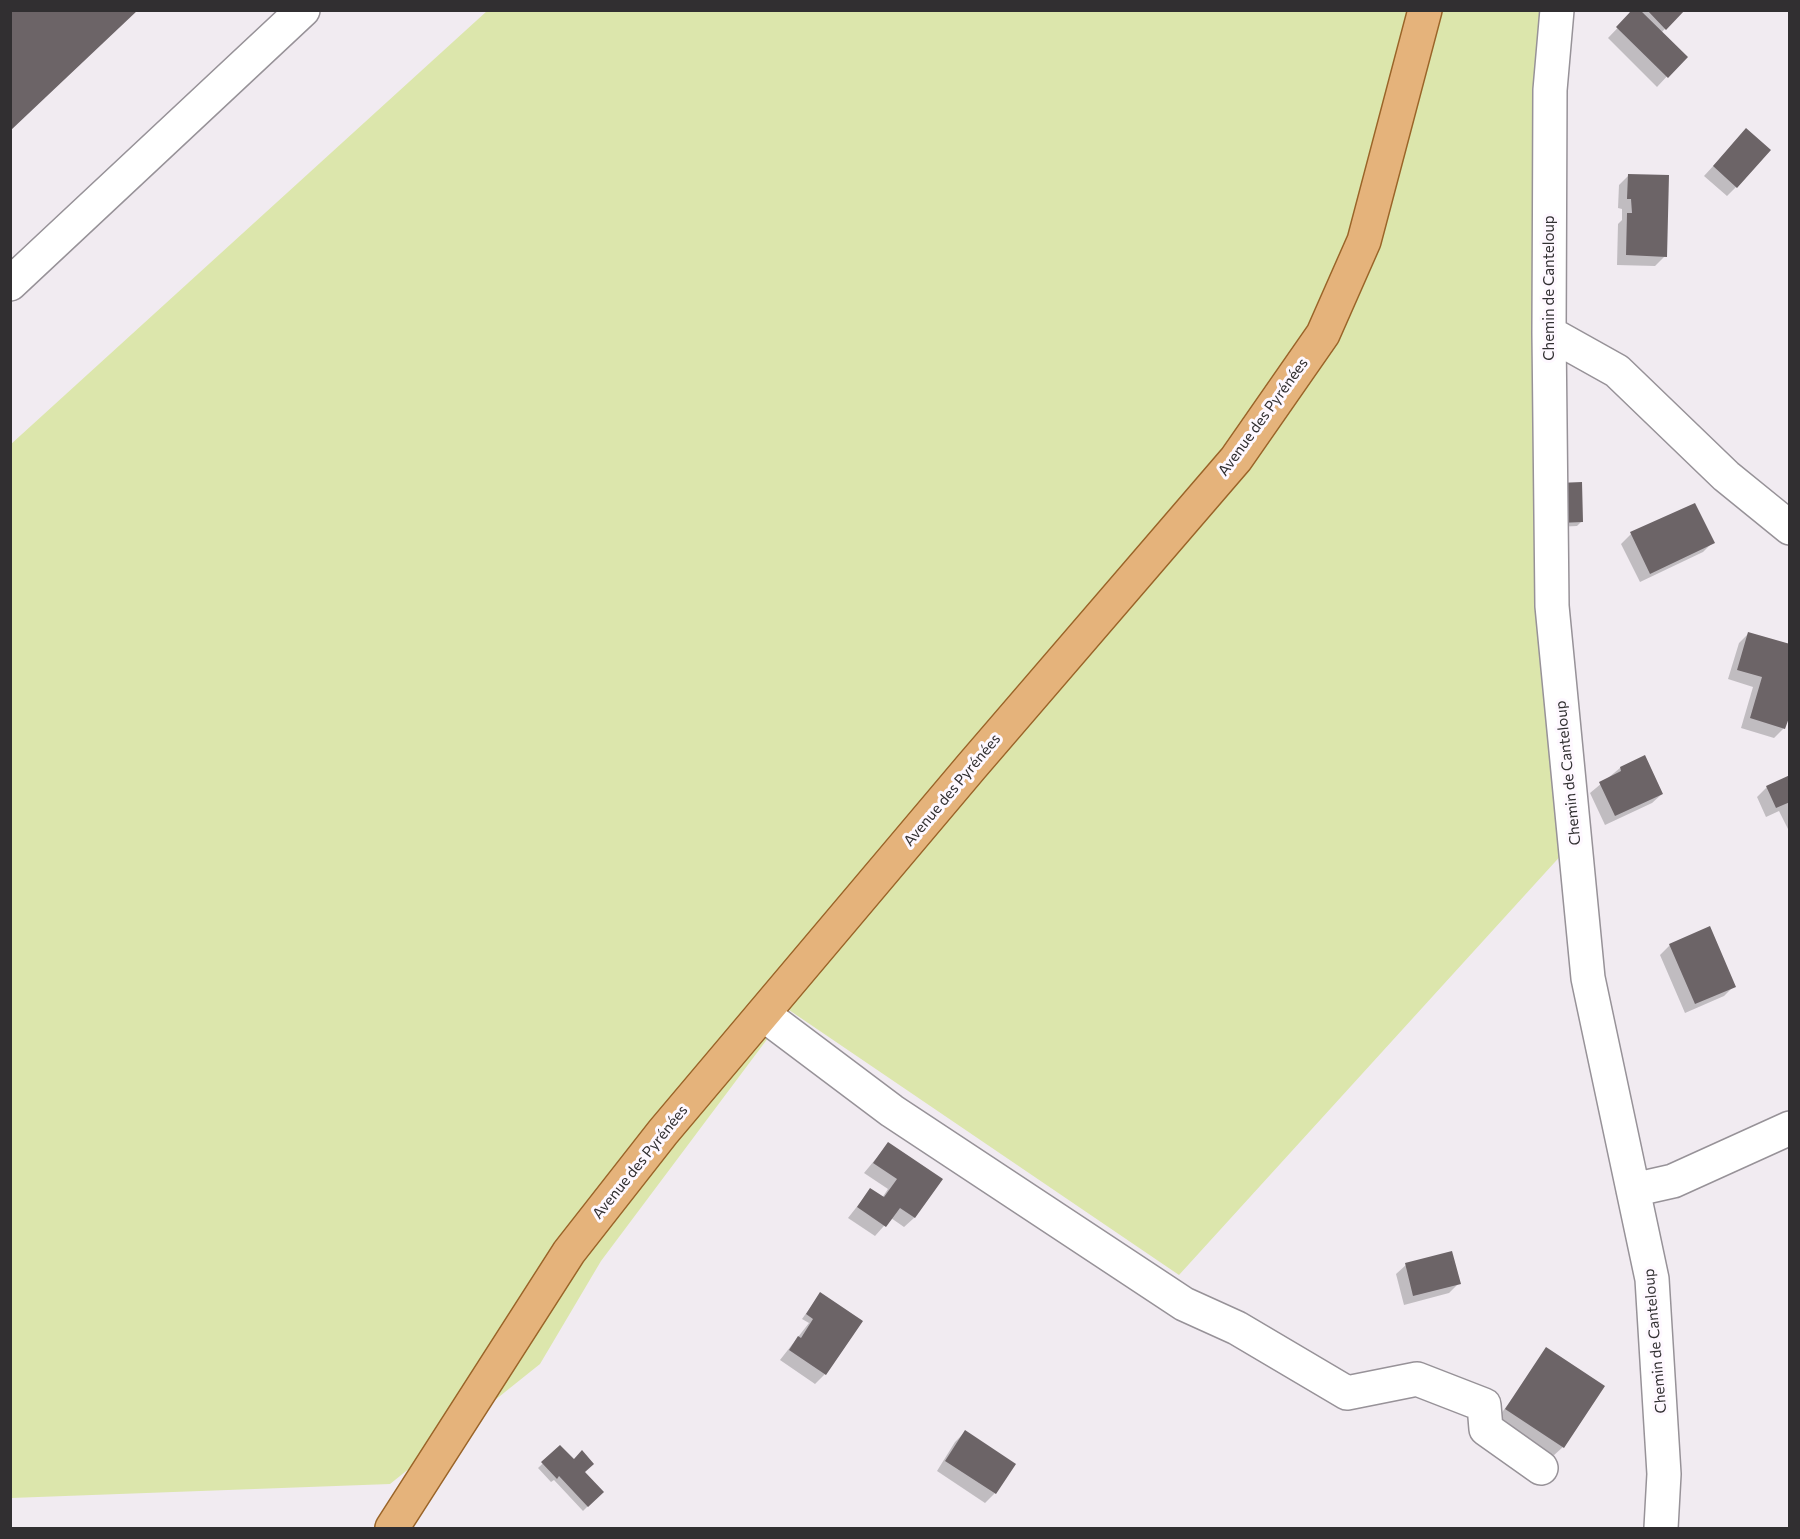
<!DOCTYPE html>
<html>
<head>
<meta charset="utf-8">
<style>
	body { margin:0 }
	#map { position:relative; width:1800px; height:1539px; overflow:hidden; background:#f1ebf1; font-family:Commissioner,sans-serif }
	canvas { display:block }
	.frame { position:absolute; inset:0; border:12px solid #312f31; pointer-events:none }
</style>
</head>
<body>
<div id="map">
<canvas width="1800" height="1539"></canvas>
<div class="frame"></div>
</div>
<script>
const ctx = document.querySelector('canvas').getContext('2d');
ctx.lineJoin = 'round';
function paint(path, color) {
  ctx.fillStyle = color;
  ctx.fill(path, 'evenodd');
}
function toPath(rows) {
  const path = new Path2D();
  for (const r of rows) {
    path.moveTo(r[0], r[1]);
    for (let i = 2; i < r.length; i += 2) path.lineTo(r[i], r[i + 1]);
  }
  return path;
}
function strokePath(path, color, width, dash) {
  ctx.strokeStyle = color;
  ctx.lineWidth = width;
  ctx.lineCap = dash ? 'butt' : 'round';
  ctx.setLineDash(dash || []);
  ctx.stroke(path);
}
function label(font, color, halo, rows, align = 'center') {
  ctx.font = font + ' Commissioner,sans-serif';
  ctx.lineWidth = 6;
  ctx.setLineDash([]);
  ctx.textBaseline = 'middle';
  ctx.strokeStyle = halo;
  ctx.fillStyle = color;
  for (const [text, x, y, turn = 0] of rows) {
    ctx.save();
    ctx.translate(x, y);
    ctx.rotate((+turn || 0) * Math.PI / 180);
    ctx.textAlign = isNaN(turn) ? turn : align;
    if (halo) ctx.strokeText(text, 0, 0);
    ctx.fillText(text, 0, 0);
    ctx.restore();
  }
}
const green = toPath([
	[487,11,1554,11,1548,94,1575,840,1179,1275,789,1010,601,1261,540,1364,390,1484,11,1498,10,445]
]);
const shadow = toPath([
	[1627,10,1683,10,1661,33,1685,57,1657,87,1608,38,1631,14],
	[1737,140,1736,187,1727,196,1704,176],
	[1629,175,1665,256,1655,266,1617,265,1618,224,1622,220,1622,209,1618,208,1619,185],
	[1559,484,1581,522,1577,526,1555,527],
	[1631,534,1713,542,1703,552,1640,582,1621,544],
	[1749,633,1784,728,1774,738,1741,728,1753,687,1728,679,1739,643],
	[1620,768,1662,794,1652,803,1605,825,1590,793],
	[1790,777,1790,833,1779,811,1766,817,1757,797,1767,787],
	[1670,945,1734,986,1724,996,1685,1013,1660,955],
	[888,1144,941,1180,914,1218,904,1227,891,1218,875,1236,848,1218,870,1190,882,1198,888,1189,864,1173],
	[1406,1265,1459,1283,1449,1293,1404,1305,1396,1274],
	[820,1294,861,1321,825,1374,815,1384,780,1360,809,1323,802,1319],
	[1512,1399,1563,1447,1553,1456,1497,1419],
	[965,1432,1014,1464,995,1493,985,1503,937,1471,955,1442],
	[560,1447,602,1492,583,1511,554,1480,551,1482,538,1468]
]);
const building = toPath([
	[10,10,138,10,10,131],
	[1632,10,1640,10,1688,57,1668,78,1616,27],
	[1647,10,1685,10,1666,30],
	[1746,128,1771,150,1737,188,1713,166],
	[1628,174,1669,175,1667,257,1626,255,1627,213,1632,213,1631,199,1627,199],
	[1582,482,1583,522,1559,523,1558,483],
	[1695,503,1715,543,1650,574,1630,532],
	[1748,632,1790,644,1790,715,1785,729,1750,718,1762,677,1737,670],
	[1645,755,1663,794,1615,816,1599,782,1621,771,1620,767],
	[1790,775,1790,802,1776,808,1766,786],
	[1710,926,1736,987,1695,1004,1669,944],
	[888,1142,943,1179,915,1218,900,1208,886,1227,857,1207,870,1188,884,1197,897,1179,873,1163],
	[1452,1251,1461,1284,1413,1296,1405,1263],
	[820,1292,863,1321,826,1375,789,1350,798,1336,801,1338,813,1319,806,1314],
	[1546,1347,1605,1386,1564,1448,1505,1409],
	[965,1430,1016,1464,996,1494,945,1461],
	[560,1445,574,1459,582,1450,594,1464,585,1472,604,1492,588,1507,559,1476,557,1479,541,1462]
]);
const minor = toPath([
	[1557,10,1550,90,1549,333,1552,606,1588,978,1652,1279,1664,1474,1661,1528],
	[10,284,303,10],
	[1549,333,1617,371,1726,476,1790,528],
	[763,1014,892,1111,1184,1304,1237,1328,1347,1393,1417,1379,1484,1405,1486,1429,1541,1468],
	[1633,1190,1673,1181,1790,1128]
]);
const major = toPath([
	[392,1528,569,1252,663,1132,971,767,1236,459,1323,334,1364,241,1425,10]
]);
const streetNames = [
	["Chemin de Canteloup",1549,288,-90],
	["Avenue des Pyrénées",1263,417,-54],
	["Chemin de Canteloup",1568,773,-96],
	["Avenue des Pyrénées",952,790,-50],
	["Avenue des Pyrénées",640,1162,-51],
	["Chemin de Canteloup",1655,1341,-95]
];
paint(green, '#dce6ac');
paint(shadow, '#0003');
paint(building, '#6c6467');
strokePath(minor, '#979298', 36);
strokePath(major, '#9a6428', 36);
strokePath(minor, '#fff', 33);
strokePath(major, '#e5b37b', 33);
label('15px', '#312f31', '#fef8ff', streetNames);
</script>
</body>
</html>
